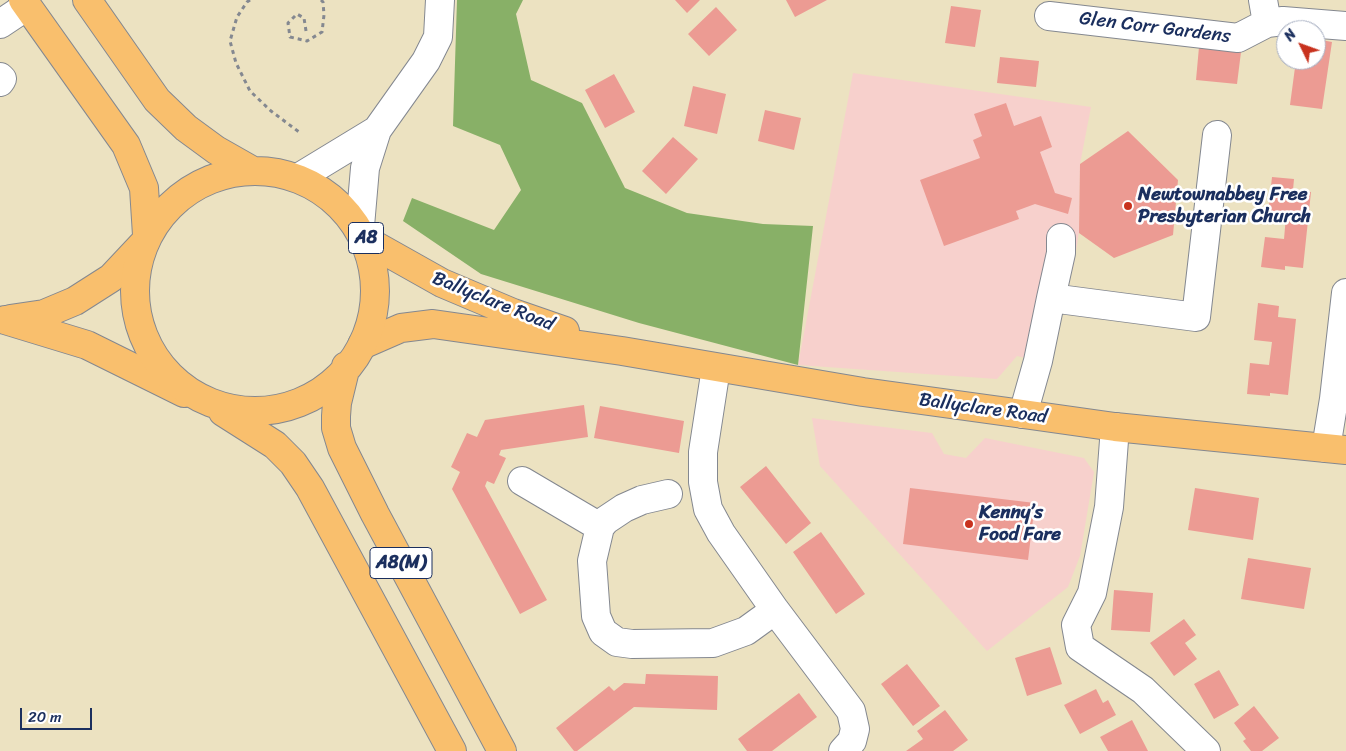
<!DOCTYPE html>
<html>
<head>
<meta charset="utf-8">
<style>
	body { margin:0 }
	#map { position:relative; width:1346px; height:751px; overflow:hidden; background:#ece2c1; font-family:Sriracha,sans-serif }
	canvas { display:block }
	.north { position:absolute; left:1276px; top:20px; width:50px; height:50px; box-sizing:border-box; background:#fff; border:1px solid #a4acbf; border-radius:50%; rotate:312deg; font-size:14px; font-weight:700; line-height:20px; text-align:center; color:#1b2f5e }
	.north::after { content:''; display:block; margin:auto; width:18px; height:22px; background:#c8321e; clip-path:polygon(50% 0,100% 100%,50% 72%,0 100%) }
	.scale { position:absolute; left:20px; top:708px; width:72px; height:22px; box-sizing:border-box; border:2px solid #1b2f5e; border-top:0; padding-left:6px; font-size:15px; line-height:18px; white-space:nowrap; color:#1b2f5e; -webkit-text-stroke:4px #fff; paint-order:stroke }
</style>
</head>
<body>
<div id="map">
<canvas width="1346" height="751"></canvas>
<div class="north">N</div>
<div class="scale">20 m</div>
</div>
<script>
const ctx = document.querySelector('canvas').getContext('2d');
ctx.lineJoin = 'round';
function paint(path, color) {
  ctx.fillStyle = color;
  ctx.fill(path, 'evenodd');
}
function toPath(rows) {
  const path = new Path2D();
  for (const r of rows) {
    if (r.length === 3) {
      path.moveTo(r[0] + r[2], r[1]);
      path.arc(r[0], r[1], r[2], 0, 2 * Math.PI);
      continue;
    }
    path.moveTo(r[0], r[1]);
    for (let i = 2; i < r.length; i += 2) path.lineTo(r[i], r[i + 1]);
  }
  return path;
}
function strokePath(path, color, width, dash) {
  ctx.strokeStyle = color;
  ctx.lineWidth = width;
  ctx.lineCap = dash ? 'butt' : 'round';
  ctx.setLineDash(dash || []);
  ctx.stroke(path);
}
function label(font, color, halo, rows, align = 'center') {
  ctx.font = font + ' Sriracha,sans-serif';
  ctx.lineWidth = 5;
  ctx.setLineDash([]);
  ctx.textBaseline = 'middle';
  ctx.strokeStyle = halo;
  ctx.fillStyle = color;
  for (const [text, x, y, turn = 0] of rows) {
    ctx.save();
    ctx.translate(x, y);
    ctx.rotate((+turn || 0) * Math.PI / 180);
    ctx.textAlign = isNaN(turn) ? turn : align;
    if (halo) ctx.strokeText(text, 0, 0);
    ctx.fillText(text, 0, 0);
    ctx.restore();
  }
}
const built = toPath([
	[853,73,1091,107,1080,164,1079,232,1073,269,1051,298,1038,361,1017,356,997,379,798,365],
	[812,418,932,433,944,454,966,458,985,438,1084,458,1094,472,1080,556,1068,587,987,651,820,466]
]);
const forest = toPath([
	[457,0,523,0,516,14,531,80,582,103,625,188,687,213,763,224,813,226,798,365,639,323,481,274,403,221,412,198,494,230,521,190,500,145,453,126]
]);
const building = toPath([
	[675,0,700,0,687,13],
	[786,0,827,0,795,17],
	[951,6,981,10,975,47,945,43],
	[716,7,737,30,709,56,688,34],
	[1316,39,1332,42,1322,109,1290,105,1296,60,1316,60],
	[1199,47,1241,52,1237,84,1196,80],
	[1000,57,1039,61,1036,87,997,83],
	[614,74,635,112,605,128,585,90],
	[693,86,726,94,717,134,684,126],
	[1006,103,1014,126,1041,116,1052,147,1040,152,1055,193,1072,198,1068,214,1035,204,1016,211,1019,219,944,246,920,180,980,158,973,140,982,136,974,114],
	[765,110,801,118,794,150,758,141],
	[1128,131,1178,180,1173,235,1114,258,1079,233,1080,164],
	[673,137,698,159,666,194,642,171],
	[1272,177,1294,179,1293,190,1311,192,1303,268,1285,266,1285,270,1261,267,1265,237,1284,239,1286,216,1268,214],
	[1258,303,1279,306,1278,317,1296,319,1288,395,1270,393,1270,396,1247,394,1250,363,1269,365,1272,342,1254,340],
	[584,405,588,437,501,450,499,455,506,458,494,484,487,481,485,486,547,600,520,614,452,489,460,472,451,467,467,433,477,437,485,420],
	[600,406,684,421,679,453,594,438],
	[766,466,811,523,786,544,740,487],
	[910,488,1035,503,1028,560,903,544],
	[1195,488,1259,498,1253,540,1188,530],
	[821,532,865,594,836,614,793,552],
	[1248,558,1311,568,1304,609,1241,599],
	[1114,590,1153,593,1150,632,1111,630],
	[1184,619,1196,635,1185,643,1197,659,1174,676,1150,643],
	[1050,647,1062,684,1027,696,1015,658],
	[907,664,940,706,913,726,881,684],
	[1219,670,1239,705,1214,719,1194,684],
	[646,674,718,676,717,710,634,707,577,751,574,751,556,728,609,686,614,691,624,683,645,684],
	[1096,689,1103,703,1108,700,1116,715,1080,734,1064,705],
	[799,693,817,717,772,751,747,751,738,739],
	[1254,706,1279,738,1262,751,1251,751,1243,741,1246,739,1234,723],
	[945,710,968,740,953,751,906,751,923,739,917,731],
	[1132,720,1148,751,1108,751,1100,737]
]);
const path = toPath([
	[250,0,247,2,237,17,230,41,236,63,250,91,271,111,299,132],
	[306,31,304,18,297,14,288,23,290,37,307,41,322,32,324,15,323,2,321,0]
]);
const minor = toPath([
	[1263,0,1267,23],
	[1049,16,1238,38,1267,23,1283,21,1346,26],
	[0,24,27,6],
	[0,77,2,79,0,82],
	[298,178,377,130],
	[360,226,365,168,377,130,426,61,438,37,440,0],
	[1051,298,1061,253,1061,238],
	[716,368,703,452,703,482,708,509,721,533,775,610,851,711,855,729,852,741,843,751],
	[1023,414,1038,361,1051,298,1196,317,1217,135],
	[1115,427,1109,507,1092,593,1076,625,1080,647,1143,690,1206,751],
	[1326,448,1334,399,1346,293],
	[522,481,600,527],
	[668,494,642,500,624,508,606,520,600,527,592,561,596,616,603,632,617,642,632,644,713,643,746,631,775,610]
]);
const major = toPath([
	[369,242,442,283,513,313,565,331],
	[10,319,44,314,75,301,111,278,142,245],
	[5,320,87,345,184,393],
	[362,345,401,328,433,324,622,351,863,392,1023,414,1115,427,1346,450]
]);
const highway = toPath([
	[23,0,126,145,144,188,147,235],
	[87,0,157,100,186,128,216,150,253,171],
	[255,291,120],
	[346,366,337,403,336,416,336,428,342,448,375,514,502,751],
	[223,412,275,445,293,463,310,488,452,751]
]);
const markers = [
	[1128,206,5,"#c8321e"],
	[969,524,5,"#c8321e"]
];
const shields = [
	[366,238,35],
	[401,563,62]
];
const shieldNames = [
	["A8",366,238],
	["A8(M)",401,563]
];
const streetNames = [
	["Glen Corr Gardens",1155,28,7],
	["Ballyclare Road",493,302,22],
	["Ballyclare Road",983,409,8]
];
const poiNames = [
	["Newtownabbey Free",1138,195],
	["Presbyterian Church",1138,217],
	["Kenny’s",979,513],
	["Food Fare",979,535]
];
paint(built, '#f7d0cc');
paint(forest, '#88b067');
paint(building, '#ec9b93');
strokePath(minor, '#848890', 30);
strokePath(major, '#848890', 30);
strokePath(highway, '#848890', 30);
strokePath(path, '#848890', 3, [4, 4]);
strokePath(minor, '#fff', 28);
strokePath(major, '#f9bf6d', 28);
strokePath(highway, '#f9bf6d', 28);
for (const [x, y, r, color] of markers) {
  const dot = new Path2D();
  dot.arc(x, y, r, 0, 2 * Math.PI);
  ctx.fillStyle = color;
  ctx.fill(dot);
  strokePath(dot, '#fff', 2);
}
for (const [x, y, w] of shields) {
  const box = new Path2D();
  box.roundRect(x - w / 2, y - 15.5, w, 31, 4);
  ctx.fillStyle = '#fff';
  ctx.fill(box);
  strokePath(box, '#1b2f5e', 1);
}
label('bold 18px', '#1b2f5e', null, shieldNames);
label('19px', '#1b2f5e', '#fff', streetNames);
label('bold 19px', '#1b2f5e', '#fff', poiNames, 'left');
</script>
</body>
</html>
